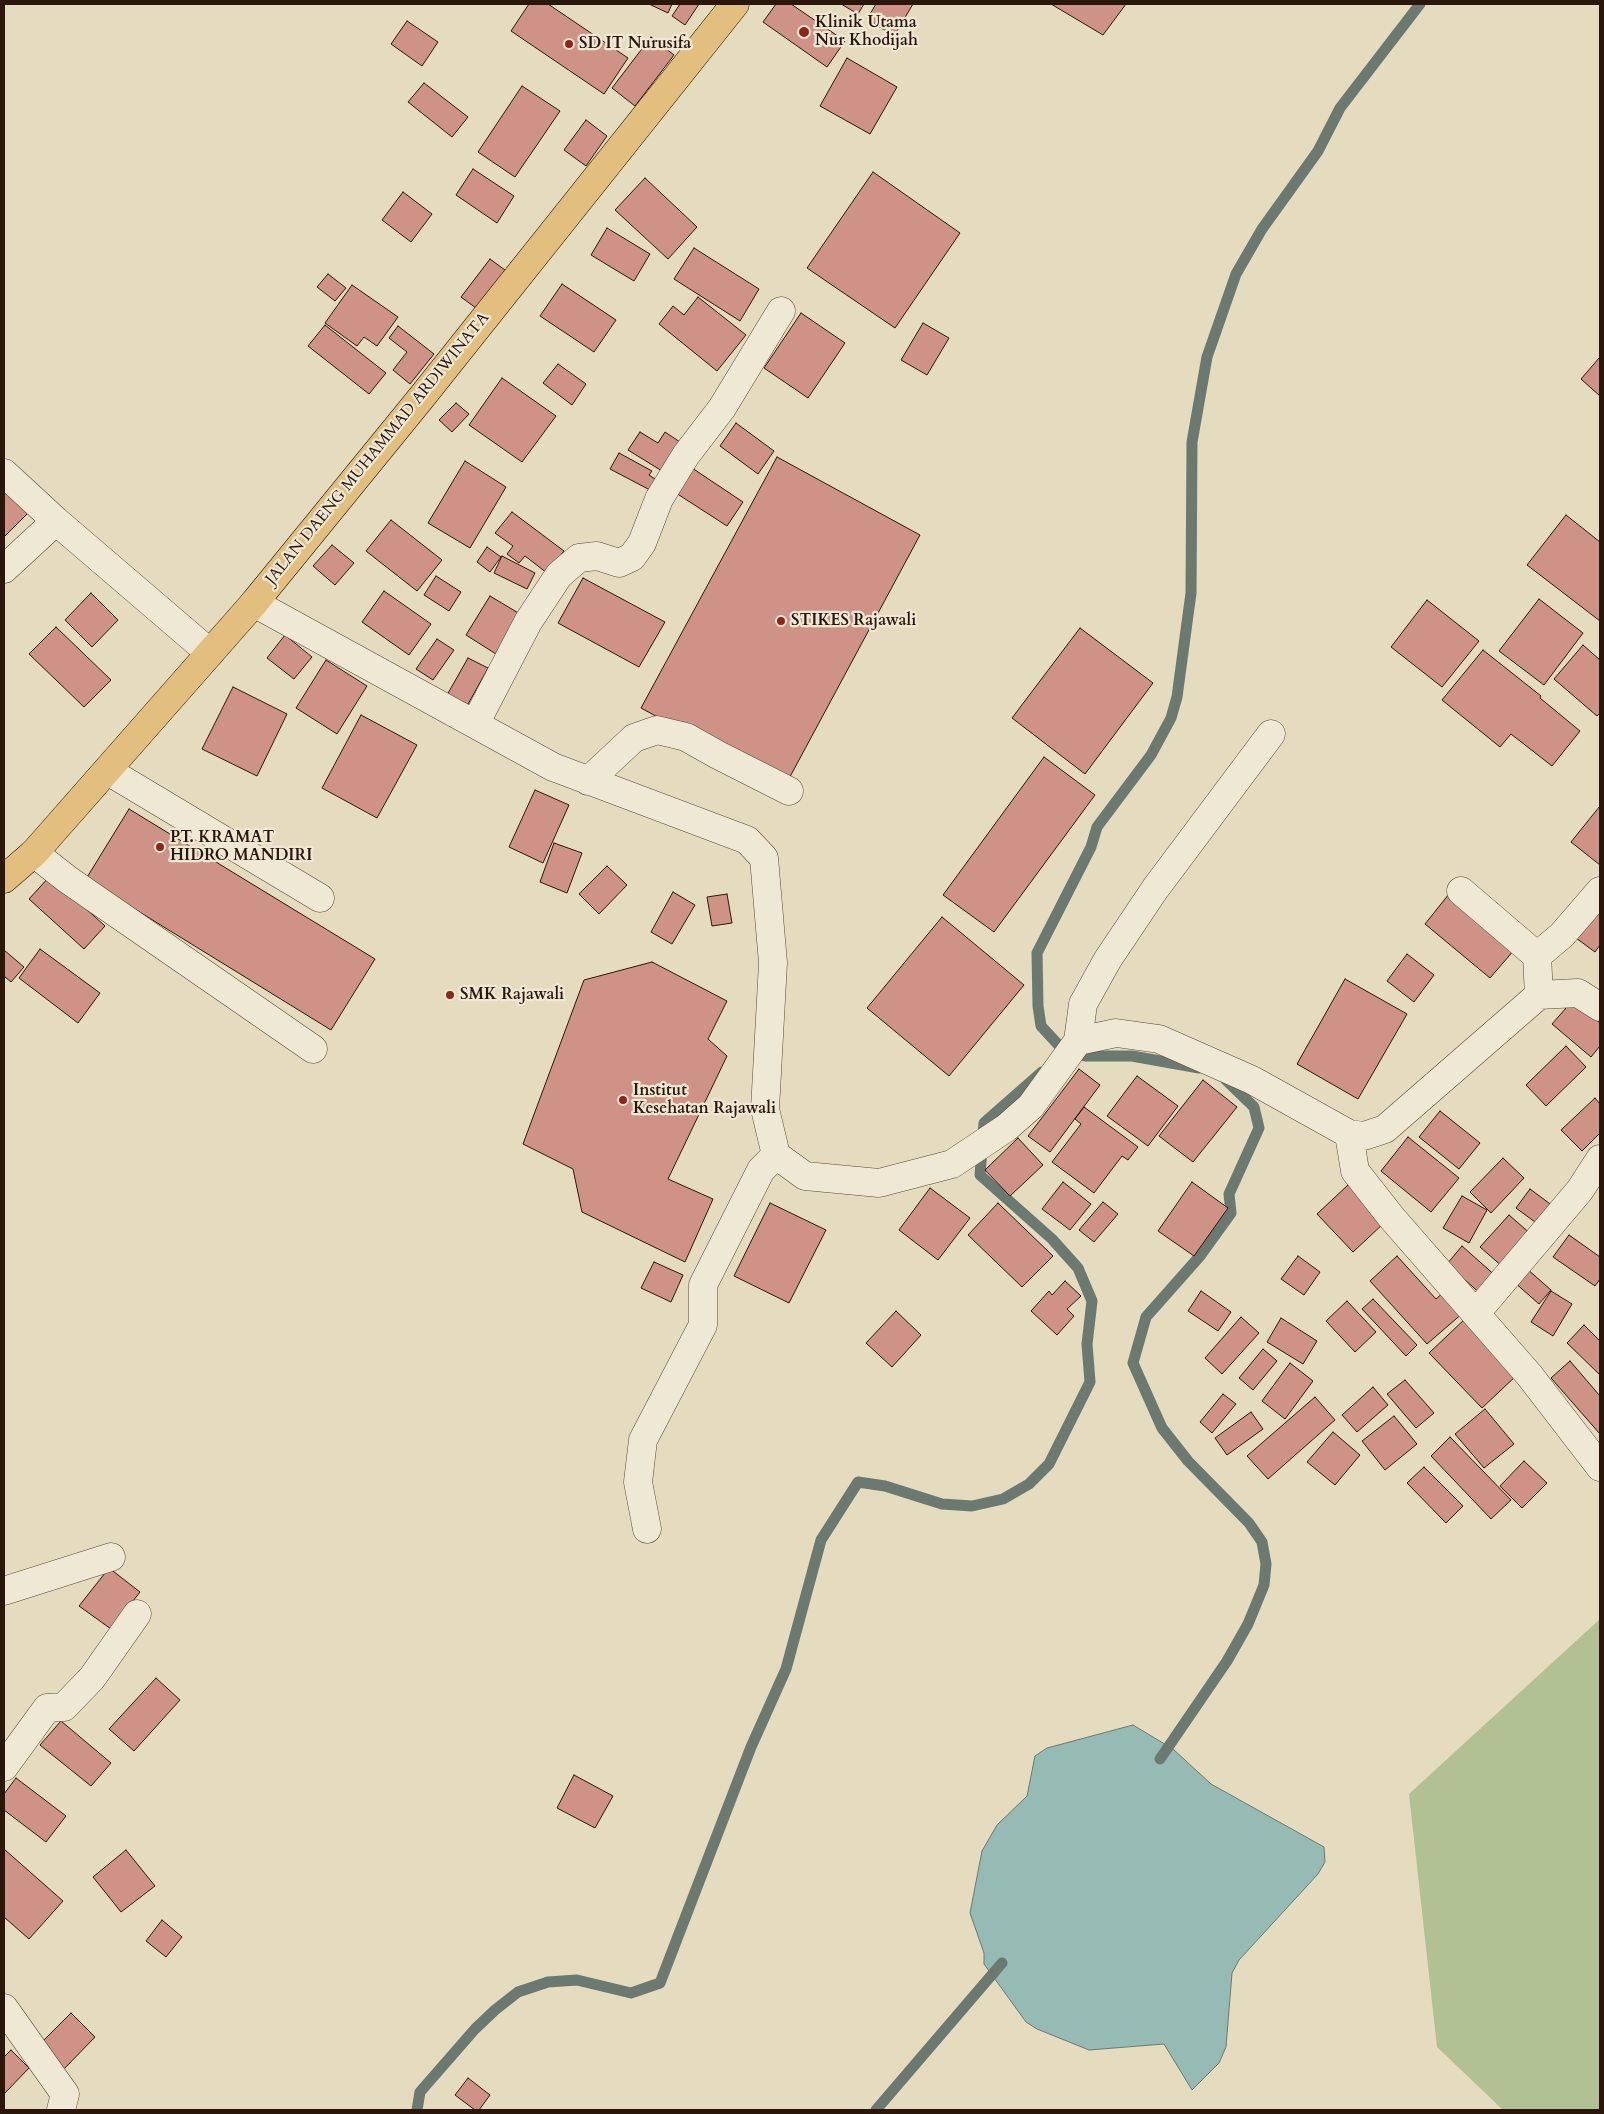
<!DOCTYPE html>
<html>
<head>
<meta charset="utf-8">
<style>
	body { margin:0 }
	#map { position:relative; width:1604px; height:2114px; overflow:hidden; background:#e5dbbe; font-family:Cardo,serif }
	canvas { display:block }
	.frame { position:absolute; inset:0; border:5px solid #2b160b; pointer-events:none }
</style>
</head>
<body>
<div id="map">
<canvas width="1604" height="2114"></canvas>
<div class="frame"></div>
</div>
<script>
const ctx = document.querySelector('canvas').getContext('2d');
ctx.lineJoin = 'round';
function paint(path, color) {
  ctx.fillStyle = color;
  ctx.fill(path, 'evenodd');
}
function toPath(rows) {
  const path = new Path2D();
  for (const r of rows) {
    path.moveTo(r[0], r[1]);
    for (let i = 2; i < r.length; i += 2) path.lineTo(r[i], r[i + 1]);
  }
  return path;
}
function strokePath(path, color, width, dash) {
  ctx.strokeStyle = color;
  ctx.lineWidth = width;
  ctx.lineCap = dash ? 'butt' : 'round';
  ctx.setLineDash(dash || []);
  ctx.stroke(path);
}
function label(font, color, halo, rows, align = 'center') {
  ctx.font = font + ' Cardo,serif';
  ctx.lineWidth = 4.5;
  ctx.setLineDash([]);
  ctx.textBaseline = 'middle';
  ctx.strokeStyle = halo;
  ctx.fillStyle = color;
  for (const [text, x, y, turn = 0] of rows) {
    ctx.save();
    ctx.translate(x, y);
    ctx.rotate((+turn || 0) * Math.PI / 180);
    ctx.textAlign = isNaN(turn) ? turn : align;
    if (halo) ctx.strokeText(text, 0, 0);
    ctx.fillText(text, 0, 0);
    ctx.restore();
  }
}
const green = toPath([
	[1600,1619,1600,2110,1503,2110,1437,2047,1409,1794]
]);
const water = toPath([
	[1133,1725,1173,1749,1211,1784,1324,1847,1325,1862,1318,1874,1239,1960,1232,1973,1226,2047,1219,2063,1192,2090,1164,2044,1089,2050,1037,2029,1026,2022,984,1964,984,1953,970,1913,982,1851,997,1825,1027,1796,1035,1756,1047,1748,1133,1725]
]);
const stream = toPath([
	[1199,1068,1132,1056,1086,1056,1065,1052,1041,1026,1038,1006,1037,953,1091,847,1097,827,1151,755,1171,718,1177,697,1191,593,1192,442,1207,357,1236,274,1262,229,1318,151,1340,108,1420,4],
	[1160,1759,1227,1661,1248,1624,1264,1585,1266,1564,1262,1542,1249,1523,1188,1461,1162,1428,1133,1363,1146,1317,1200,1256,1231,1213,1229,1194,1259,1128,1254,1107,1225,1079],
	[417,2110,420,2092,475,2029,495,2010,518,1992,548,1982,577,1980,631,1993,660,1983,751,1747,786,1669,821,1540,858,1482,885,1486,942,1504,972,1506,1003,1499,1029,1484,1049,1464,1090,1382,1087,1344,1092,1301,1078,1268,1052,1239,980,1175,984,1123,1042,1072],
	[876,2110,1002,1963]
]);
const building = toPath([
	[529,4,548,4,628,58,604,94,511,31,529,4],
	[649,4,672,4,668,13,649,4],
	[680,4,699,4,685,25,672,16,680,4],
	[776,4,791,4,845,41,827,67,763,22,776,4],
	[841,4,864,4,858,14,841,4],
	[876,4,913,4,894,36,867,19,876,4],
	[1051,4,1126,4,1103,35,1051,4],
	[407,21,438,42,422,66,391,44,407,21],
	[651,37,674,55,635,106,612,88,651,37],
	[847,58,897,87,870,134,820,106,847,58],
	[424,83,468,117,452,137,408,102,424,83],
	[522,86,560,111,515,177,478,152,522,86],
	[586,120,607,136,586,166,564,150,586,120],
	[473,169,514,196,497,223,456,195,473,169],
	[873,172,960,233,895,328,807,268,873,172],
	[645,178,697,227,668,259,615,210,645,178],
	[403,192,432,214,411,242,382,220,403,192],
	[607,228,650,254,634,281,591,255,607,228],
	[694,248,759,289,740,321,674,279,694,248],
	[490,259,509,273,480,311,461,297,490,259],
	[328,274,346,288,335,301,317,287,328,274],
	[562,284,616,320,594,352,540,316,562,284],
	[352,285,398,317,377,346,364,337,357,346,325,323,352,285],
	[698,297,746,335,717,371,659,324,673,306,684,315,698,297],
	[801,313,845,343,808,398,764,368,801,313],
	[923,323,949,338,927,375,901,360,923,323],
	[325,325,386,373,369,394,308,346,325,325],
	[398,326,434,354,410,384,393,370,407,352,389,338,398,326],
	[1600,357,1600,396,1581,379,1600,357],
	[558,364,586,384,572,405,543,383,558,364],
	[502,378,556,416,522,462,469,425,502,378],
	[456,403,469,414,452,432,439,420,456,403],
	[736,423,774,451,758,474,720,446,736,423],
	[640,432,658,443,665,432,680,442,662,471,628,450,640,432],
	[619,453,652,471,649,475,655,479,650,490,610,469,619,453],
	[777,457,920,535,785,786,641,708,777,457],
	[465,461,506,487,470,548,428,523,465,461],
	[692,468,743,502,727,526,676,493,692,468],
	[4,489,28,513,4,537,4,489],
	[512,512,564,551,547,573,525,556,519,563,507,554,513,546,495,533,512,512],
	[1566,515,1600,542,1600,621,1527,565,1566,515],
	[391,520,442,560,417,591,366,551,391,520],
	[332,545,354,563,335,585,313,566,332,545],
	[487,547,501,557,490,572,477,562,487,547],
	[502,556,535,573,527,589,494,573,502,556],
	[436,576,461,592,449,611,424,595,436,576],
	[583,578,665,622,639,667,558,623,583,578],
	[384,591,431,624,409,655,362,622,384,591],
	[91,593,118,620,92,647,65,620,91,593],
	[490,596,520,614,496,654,466,635,490,596],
	[1539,599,1583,633,1544,685,1499,651,1539,599],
	[1427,600,1479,641,1442,687,1391,647,1427,600],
	[56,627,111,680,84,707,29,654,56,627],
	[1080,628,1153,683,1085,774,1012,718,1080,628],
	[285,635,312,657,294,679,267,658,285,635],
	[437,639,454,650,433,680,416,669,437,639],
	[1583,645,1600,660,1600,713,1597,716,1554,679,1583,645],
	[1483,650,1541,696,1540,698,1580,731,1552,766,1511,734,1500,747,1442,700,1483,650],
	[468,658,488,668,467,706,447,695,468,658],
	[326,660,367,686,337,734,296,708,326,660],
	[233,687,287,714,257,776,202,749,233,687],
	[361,715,417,745,377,818,322,788,361,715],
	[1044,757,1095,795,994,932,943,895,1044,757],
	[535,790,569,805,543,863,509,847,535,790],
	[1600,806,1600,865,1571,842,1600,806],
	[129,809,375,959,331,1030,86,879,129,809],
	[554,843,582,853,567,893,540,882,554,843],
	[607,866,627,885,599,914,579,894,607,866],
	[50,876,105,926,84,949,29,899,50,876],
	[673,892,695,905,672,944,651,932,673,892],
	[727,894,732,923,712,926,707,897,727,894],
	[1449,894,1515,949,1490,978,1425,924,1449,894],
	[1600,905,1600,945,1595,952,1576,938,1600,905],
	[942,917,1024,985,949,1076,867,1008,942,917],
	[40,949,100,993,78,1023,19,978,40,949],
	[4,950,24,967,11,982,4,976,4,950],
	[1407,954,1434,975,1414,1002,1387,981,1407,954],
	[652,962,727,1001,708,1039,727,1056,668,1179,713,1199,685,1262,582,1212,573,1169,523,1144,584,980,652,962],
	[1345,979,1407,1014,1358,1099,1297,1064,1345,979],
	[1573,1000,1600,1023,1600,1046,1591,1057,1552,1024,1573,1000],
	[1566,1046,1586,1067,1546,1106,1526,1085,1566,1046],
	[1079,1069,1100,1085,1050,1152,1028,1136,1079,1069],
	[1137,1076,1178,1106,1148,1146,1107,1116,1137,1076],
	[1203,1080,1237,1107,1193,1162,1159,1136,1203,1080],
	[1595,1098,1600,1104,1600,1133,1582,1151,1561,1130,1595,1098],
	[1084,1107,1138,1147,1128,1160,1122,1156,1094,1193,1052,1162,1081,1124,1075,1119,1084,1107],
	[1440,1111,1480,1143,1459,1169,1419,1137,1440,1111],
	[1408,1137,1459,1178,1431,1212,1381,1171,1408,1137],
	[1018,1138,1043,1165,1010,1196,985,1170,1018,1138],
	[1503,1158,1524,1178,1491,1213,1470,1192,1503,1158],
	[1063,1182,1091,1204,1070,1230,1042,1209,1063,1182],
	[1192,1182,1228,1208,1194,1256,1158,1231,1192,1182],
	[1348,1185,1384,1223,1353,1252,1317,1214,1348,1185],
	[930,1188,970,1218,938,1260,899,1230,930,1188],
	[1530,1189,1557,1209,1543,1228,1516,1208,1530,1189],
	[1462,1196,1487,1210,1469,1243,1443,1228,1462,1196],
	[1103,1202,1118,1214,1094,1242,1079,1230,1103,1202],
	[770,1203,826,1230,789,1303,734,1276,770,1203],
	[998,1203,1053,1256,1022,1287,968,1235,998,1203],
	[1509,1215,1532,1235,1503,1267,1480,1247,1509,1215],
	[1569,1235,1600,1257,1600,1279,1595,1286,1553,1257,1569,1235],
	[1462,1246,1498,1278,1482,1295,1447,1264,1462,1246],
	[1298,1256,1320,1272,1304,1295,1281,1279,1298,1256],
	[1397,1256,1436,1299,1445,1291,1464,1312,1427,1344,1370,1281,1397,1256],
	[654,1262,683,1275,671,1302,641,1288,654,1262],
	[1526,1268,1551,1290,1539,1304,1514,1282,1526,1268],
	[1065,1281,1081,1296,1067,1309,1074,1316,1057,1335,1031,1311,1049,1291,1052,1295,1065,1281],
	[1201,1291,1231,1312,1218,1331,1188,1311,1201,1291],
	[1551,1291,1572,1304,1553,1336,1531,1322,1551,1291],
	[1373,1299,1417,1345,1406,1356,1362,1309,1373,1299],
	[1347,1301,1376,1332,1355,1352,1326,1321,1347,1301],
	[896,1311,921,1335,892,1367,866,1343,896,1311],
	[1241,1317,1259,1333,1222,1374,1205,1358,1241,1317],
	[1281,1318,1317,1341,1303,1364,1267,1342,1281,1318],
	[1466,1318,1518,1374,1482,1408,1429,1353,1466,1318],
	[1584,1325,1600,1341,1600,1375,1567,1343,1584,1325],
	[1263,1349,1277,1361,1253,1390,1239,1378,1263,1349],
	[1570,1361,1600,1396,1600,1434,1551,1378,1570,1361],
	[1290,1363,1313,1381,1285,1419,1262,1401,1290,1363],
	[1405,1380,1434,1413,1416,1428,1387,1394,1405,1380],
	[1373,1387,1388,1405,1357,1432,1342,1415,1373,1387],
	[1223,1394,1236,1404,1212,1433,1200,1422,1223,1394],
	[1315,1397,1335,1420,1268,1479,1247,1456,1315,1397],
	[1485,1409,1514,1444,1484,1468,1455,1434,1485,1409],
	[1251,1412,1263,1429,1227,1455,1215,1438,1251,1412],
	[1394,1416,1417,1444,1385,1470,1362,1441,1394,1416],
	[1333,1432,1360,1455,1335,1485,1307,1462,1333,1432],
	[1450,1437,1511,1500,1491,1519,1431,1456,1450,1437],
	[1524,1461,1547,1483,1522,1508,1500,1486,1524,1461],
	[1424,1467,1463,1506,1446,1523,1407,1483,1424,1467],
	[109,1568,140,1592,111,1629,79,1606,109,1568],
	[156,1678,180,1700,134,1751,109,1729,156,1678],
	[61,1721,111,1763,91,1786,40,1745,61,1721],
	[574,1775,613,1796,595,1828,557,1808,574,1775],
	[16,1778,66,1816,46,1842,4,1810,4,1794,16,1778],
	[4,1849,63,1901,29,1939,4,1917,4,1849],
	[126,1850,155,1886,121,1912,93,1877,126,1850],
	[162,1920,182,1937,166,1957,146,1941,162,1920],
	[71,2013,95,2037,63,2070,38,2046,71,2013],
	[11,2050,29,2068,4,2094,4,2057,11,2050],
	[468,2078,490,2095,479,2110,475,2110,455,2095,468,2078]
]);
const minor = toPath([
	[4,473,56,521,210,653],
	[4,569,56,521],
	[254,603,553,767,747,840,764,858,773,963,765,1109,776,1155,805,1176,879,1183,952,1164,1006,1128,1031,1106,1078,1041,1083,1004,1108,959,1155,889,1271,734],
	[475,724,528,622,559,575,579,558,597,556,619,563,632,557,642,543,659,499,686,455,722,408,781,311],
	[108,771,320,898],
	[588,781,634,738,657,730,686,737,718,755,789,791],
	[34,853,67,879,313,1049],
	[1461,891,1537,956],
	[1539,995,1537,956,1562,935,1600,891],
	[1078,1041,1116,1033,1159,1039,1252,1080,1349,1134,1364,1136,1385,1129,1539,995,1578,993,1600,1007],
	[1349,1134,1355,1171,1392,1218,1530,1376,1600,1467],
	[1476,1313,1580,1190,1600,1159],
	[647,1529,638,1482,643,1440,703,1325,703,1285,761,1170,776,1155],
	[4,1591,111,1557],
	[4,1767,47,1708,64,1707,92,1678,137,1614],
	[4,2008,65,2094,61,2110]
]);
const major = toPath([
	[4,879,34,853,254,603,421,398,735,4]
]);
const markers = [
	[804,32,6,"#8f2418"],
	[569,44,5,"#8f2418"],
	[781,621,5,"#8f2418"],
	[160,847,5,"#8f2418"],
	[450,995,5,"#8f2418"],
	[623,1100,5,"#8f2418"]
];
const poiNames = [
	["Klinik Utama",815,23],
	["Nur Khodijah",815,41],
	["SD IT Nurusifa",579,44],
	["STIKES Rajawali",791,621],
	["PT. KRAMAT",170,838],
	["HIDRO MANDIRI",170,856],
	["SMK Rajawali",460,995],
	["Institut",633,1091],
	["Kesehatan Rajawali",633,1109]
];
const streetNames = [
	["JALAN DAENG MUHAMMAD ARDIWINATA",378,449,-51]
];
paint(green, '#b1c194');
paint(water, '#96bbb5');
strokePath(water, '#6b7971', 1);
strokePath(stream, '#6b7971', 11);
paint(building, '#ce9386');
strokePath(building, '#2b160b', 1);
strokePath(minor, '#5a4738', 29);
strokePath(major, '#2b160b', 29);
strokePath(minor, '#eee8d5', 28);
strokePath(major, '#e2be7f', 28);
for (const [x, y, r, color] of markers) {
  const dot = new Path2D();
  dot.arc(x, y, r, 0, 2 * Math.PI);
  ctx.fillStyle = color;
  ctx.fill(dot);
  strokePath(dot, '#eee8d5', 2);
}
label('bold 16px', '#2b160b', '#eee8d5', poiNames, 'left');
label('16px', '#2b160b', '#eee8d5', streetNames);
</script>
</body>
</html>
